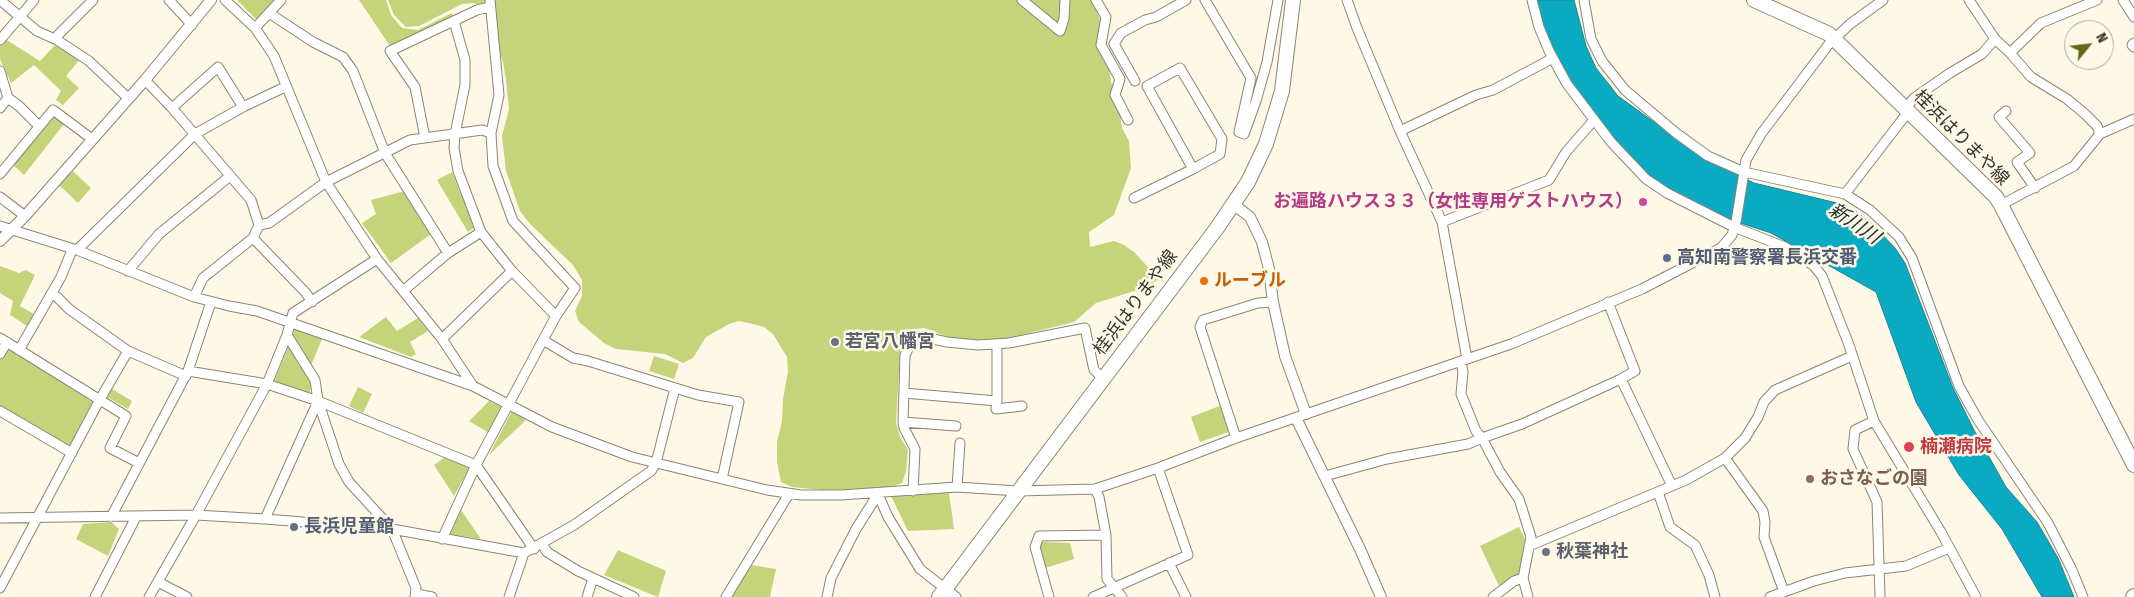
<!DOCTYPE html>
<html>
<head>
<meta charset="utf-8">
<style>
	body { margin:0 }
	#map { position:relative; width:2134px; height:597px; overflow:hidden; background:#fff8e7; font-family:"Fira Sans Condensed",sans-serif }
	canvas { display:block }
	.north { position:absolute; left:2064px; top:20px; width:50px; height:50px; box-sizing:border-box; background:#fff8e7; border:1px solid #afa99d; border-radius:50%; rotate:61deg; font-size:14px; font-weight:700; line-height:20px; text-align:center; color:#36332d }
	.north::after { content:''; display:block; margin:auto; width:18px; height:22px; background:#5e6c16; clip-path:polygon(50% 0,100% 100%,50% 72%,0 100%) }
</style>
</head>
<body>
<div id="map">
<canvas width="2134" height="597"></canvas>
<div class="north">N</div>
</div>
<script>
const ctx = document.querySelector('canvas').getContext('2d');
ctx.lineJoin = 'round';
function paint(path, color) {
  ctx.fillStyle = color;
  ctx.fill(path, 'evenodd');
}
function toPath(rows) {
  const path = new Path2D();
  for (const r of rows) {
    path.moveTo(r[0], r[1]);
    for (let i = 2; i < r.length; i += 2) path.lineTo(r[i], r[i + 1]);
  }
  return path;
}
function strokePath(path, color, width, dash) {
  ctx.strokeStyle = color;
  ctx.lineWidth = width;
  ctx.lineCap = dash ? 'butt' : 'round';
  ctx.setLineDash(dash || []);
  ctx.stroke(path);
}
function label(font, color, halo, rows, align = 'center') {
  ctx.font = font + ' "Fira Sans Condensed","Noto Sans JP",sans-serif';
  ctx.lineWidth = 5;
  ctx.setLineDash([]);
  ctx.textBaseline = 'middle';
  ctx.strokeStyle = halo;
  ctx.fillStyle = color;
  for (const [text, x, y, turn = 0] of rows) {
    ctx.save();
    ctx.translate(x, y);
    ctx.rotate((+turn || 0) * Math.PI / 180);
    ctx.textAlign = isNaN(turn) ? turn : align;
    if (halo) ctx.strokeText(text, 0, 0);
    ctx.fillText(text, 0, 0);
    ctx.restore();
  }
}
const green = toPath([
	[237,0,276,0,256,19],
	[359,0,386,0,391,15,402,28,418,30,452,13,454,21,390,46],
	[388,0,1092,0,1104,30,1111,82,1118,97,1122,128,1129,141,1131,168,1114,215,1089,232,1090,247,1114,241,1124,245,1134,252,1159,279,1147,287,1096,303,1074,322,1001,340,961,342,924,328,917,329,906,341,900,352,896,423,900,437,908,450,906,472,902,483,890,488,842,492,792,487,781,482,777,462,777,442,782,421,783,399,788,372,787,357,773,334,764,327,749,323,739,321,729,324,706,337,693,358,683,363,665,354,616,349,604,343,579,322,575,311,582,296,582,280,573,265,530,224,520,211,506,171,502,136,509,109,506,80,503,62,487,15,474,3,462,4,419,26,406,27,394,15],
	[5,39,40,61,56,44,80,59,66,76,79,88,63,105,56,100,61,91,34,65,11,83,0,59,0,45],
	[53,115,64,124,24,175,13,165],
	[73,171,91,188,78,203,59,185],
	[452,172,474,228,468,232,437,180],
	[405,191,431,234,391,263,362,223,376,214,371,200],
	[0,266,19,273,26,270,35,275,20,306,34,314,27,326,10,315,13,301,0,293],
	[386,317,397,331,418,318,428,331,410,342,416,354,411,357,359,337],
	[295,329,322,339,310,368,291,339],
	[289,345,312,385,309,394,274,382],
	[7,347,94,403,70,448,0,407,0,360],
	[654,356,679,364,674,379,649,371],
	[358,387,372,394,363,413,349,406],
	[112,389,132,401,128,409,107,397],
	[489,401,503,408,489,433,469,421],
	[1222,405,1231,431,1200,442,1191,417],
	[512,411,526,420,489,455],
	[445,457,470,467,454,496,434,465],
	[949,493,954,529,908,531,891,496],
	[461,510,481,539,450,534],
	[111,522,119,529,108,556,76,539,83,524],
	[1519,527,1526,541,1520,575,1500,588,1480,546],
	[1043,542,1070,543,1074,559,1045,568,1039,548],
	[618,550,666,571,658,597,604,575],
	[751,565,776,569,770,597,731,597]
]);
const water = toPath([
	[1536,0,1574,0,1586,46,1596,68,1618,96,1708,161,1754,183,1841,204,1857,212,1877,229,1895,248,1905,263,1953,388,1975,432,2006,487,2037,522,2058,558,2074,597,2042,597,2002,529,1959,475,1916,402,1876,292,1771,233,1725,218,1668,189,1646,172,1609,132,1566,77,1552,52,1536,0]
]);
const minor = toPath([
	[0,0,37,31,57,40,89,61,128,98],
	[169,0,192,25],
	[225,0,255,28,274,56,326,182,377,259,442,339,473,386],
	[1022,0,1060,31,1064,19,1065,0],
	[1096,0,1106,17,1101,45,1120,79,1115,95,1128,120],
	[1205,0,1251,78,1239,132,1244,134,1256,101,1267,62,1278,0],
	[1347,0,1357,28,1400,131,1442,222,1467,359],
	[1532,0,1539,27,1549,51,1567,84,1611,142,1646,179,1667,193,1734,227,1785,247,1814,266,1822,276,1849,345,1874,421,1941,532,1976,597],
	[1584,0,1591,39,1602,61,1625,90,1676,133,1708,156,1744,172,1845,194,1870,210,1899,237,1912,258,1959,386,1978,420,2048,523,2072,570,2083,597],
	[1969,0,1995,39,2010,53,2031,77,2067,99,2085,114,2097,126,2100,134],
	[2123,0,2134,17],
	[269,13,313,42,343,57,353,71,385,153,448,253],
	[454,21,465,60,465,85,455,134,454,148,458,171,481,232],
	[255,28,281,0],
	[0,40,34,0],
	[57,40,58,35,93,0],
	[2134,43,2132,45,2134,47],
	[2010,53,2041,23,2097,0],
	[0,71,8,98],
	[145,80,172,108,251,200,259,225,253,238,203,278,194,297],
	[1135,81,1114,44,1121,33,1145,20,1156,17,1186,0],
	[243,107,285,87],
	[0,108,8,98,19,106,39,126],
	[2006,111,1999,117,2030,153,2017,162,2035,188],
	[1400,131,1476,95,1493,90,1553,58],
	[425,138,415,87,390,51,477,10,490,7],
	[0,174,53,110,92,139],
	[1845,194,1905,116,1905,109,1914,98,1950,73,1982,54,1995,39],
	[0,197,25,216],
	[1134,198,1193,169,1220,154,1222,139,1180,68,1147,86,1193,169],
	[2001,205,2074,166,2100,134,2134,119],
	[1442,222,1549,180,1566,152,1594,120],
	[259,225,269,223,326,182,410,140,482,130,491,133],
	[0,226,77,250,194,297,229,306,257,311,473,386,552,427,632,457,767,490,801,495,841,495,957,487,1018,491,1095,489,1158,468,1236,438,1511,344,1642,289,1721,248,1732,235,1736,222,1746,160,1761,134,1829,44,1850,24,1883,0],
	[253,238,306,293,312,302],
	[77,250,195,134,243,107,218,67,172,108],
	[377,259,293,313,287,335,315,380,318,401,339,464,349,482,392,529,416,588,415,597],
	[128,271,159,234,230,176],
	[403,291,448,253,481,232,512,271],
	[51,294,57,297,69,309,128,351,186,376],
	[1608,302,1635,371,1621,379,1672,486],
	[0,338,126,416,110,448,139,463],
	[442,339,512,271,556,316],
	[543,340,573,358,588,361,698,395,739,402,722,479],
	[19,350,61,277,72,250],
	[0,354,7,342],
	[1461,361,1463,372,1461,394,1476,431,1482,438,1522,424,1621,379],
	[188,371,267,384,318,401,476,465,534,549],
	[904,393,997,401,997,344],
	[997,401,996,409,1022,406],
	[0,411,72,453],
	[1874,421,1855,430,1853,449,1877,502,1880,597],
	[903,422,956,426],
	[1236,438,1200,327,1203,320,1258,303,1273,302],
	[1725,458,1763,511,1765,522,1764,537,1784,592],
	[1325,476,1387,459,1468,444,1482,438,1500,472,1519,499,1531,537,1523,578,1528,597],
	[957,487,960,443],
	[1095,489,1099,497,1106,535,1107,579,1122,597],
	[913,491,915,449,904,428,903,422,905,355,913,339,919,336,947,342,978,345,1009,343,1085,328,1094,370,1103,378],
	[1658,492,1670,527,1695,545,1709,575,1715,597],
	[878,494,888,517,920,569,956,597],
	[111,517,188,371,211,302],
	[0,518,196,515,265,519,392,529,524,553,574,525,651,471,656,463,675,388],
	[265,519,318,401],
	[442,539,476,465,543,340,556,316,575,288,513,221,493,166,491,133,499,95,490,0],
	[542,544,547,552,578,571,634,597],
	[1529,546,1686,480,1725,458,1745,438,1758,417,1764,402,1775,390,1852,356],
	[1169,563,1186,597],
	[158,582,187,597],
	[0,588,99,401,128,351],
	[95,597,136,517],
	[149,597,196,515,267,384,287,335],
	[418,597,417,594,432,597],
	[509,597,524,553],
	[587,597,593,578],
	[726,597,789,494],
	[827,597,831,578,856,529,878,494],
	[1049,597,1035,547,1039,536,1106,535],
	[1093,597,1188,555,1158,468],
	[1493,597,1514,581,1523,578],
	[1770,597,1814,581,1845,573,1906,566,1949,548]
]);
const tertiary = toPath([
	[1233,204,1250,217,1262,242,1269,269,1273,302,1285,356,1306,414],
	[0,241,25,216,145,80,211,0],
	[1296,418,1360,549,1381,597]
]);
const primary = toPath([
	[1754,0,1829,34,1996,197,2001,205,2134,465],
	[939,597,1217,228,1248,182,1266,144,1282,91,1293,0],
	[2133,597,2134,596]
]);
const markers = [
	[1643,202,5,"#d1479c"],
	[1667,258,5,"#5c6f8a"],
	[1204,281,5,"#e8710a"],
	[835,342,5,"#6b7280"],
	[1909,447,6,"#e0444e"],
	[1810,479,5,"#8d6e63"],
	[294,527,5,"#5c6f8a"],
	[1546,552,5,"#6b7280"]
];
const streetNames = [
	["桂浜はりまや線",1961,138,45],
	["桂浜はりまや線",1136,303,-53]
];
const hotelNames = [
	["お遍路ハウス３３（女性専用ゲストハウス）",1633,202]
];
const serviceNames = [
	["高知南警察署長浜交番",1677,258],
	["長浜児童館",304,527]
];
const foodNames = [
	["ルーブル",1214,281]
];
const worshipNames = [
	["若宮八幡宮",845,342],
	["秋葉神社",1556,552]
];
const healthNames = [
	["楠瀬病院",1920,447]
];
const educationNames = [
	["おさなごの園",1820,479]
];
const waterNames = [
	["新川川",1854,224,34]
];
paint(green, '#c5d37a');
paint(water, '#0aabc2');
strokePath(water, '#178795', 1);
strokePath(minor, '#8b8576', 11);
strokePath(tertiary, '#8b8576', 12);
strokePath(primary, '#8b8576', 16);
strokePath(minor, '#fff', 9);
strokePath(tertiary, '#fff', 10);
strokePath(primary, '#fff', 14);
for (const [x, y, r, color] of markers) {
  const dot = new Path2D();
  dot.arc(x, y, r, 0, 2 * Math.PI);
  ctx.fillStyle = color;
  ctx.fill(dot);
  strokePath(dot, '#fff8e7', 2);
}
label('18px', '#36332d', '#fff8e7', streetNames);
label('bold 18px', '#b23c85', '#fff8e7', hotelNames, 'right');
label('bold 18px', '#4e5e75', '#fff8e7', serviceNames, 'left');
label('bold 18px', '#c56008', '#fff8e7', foodNames, 'left');
label('bold 18px', '#5b616d', '#fff8e7', worshipNames, 'left');
label('bold 18px', '#be3a42', '#fff8e7', healthNames, 'left');
label('bold 18px', '#785e54', '#fff8e7', educationNames, 'left');
label('italic 19px', '#182e33', '#fff8e7', waterNames);
</script>
</body>
</html>
